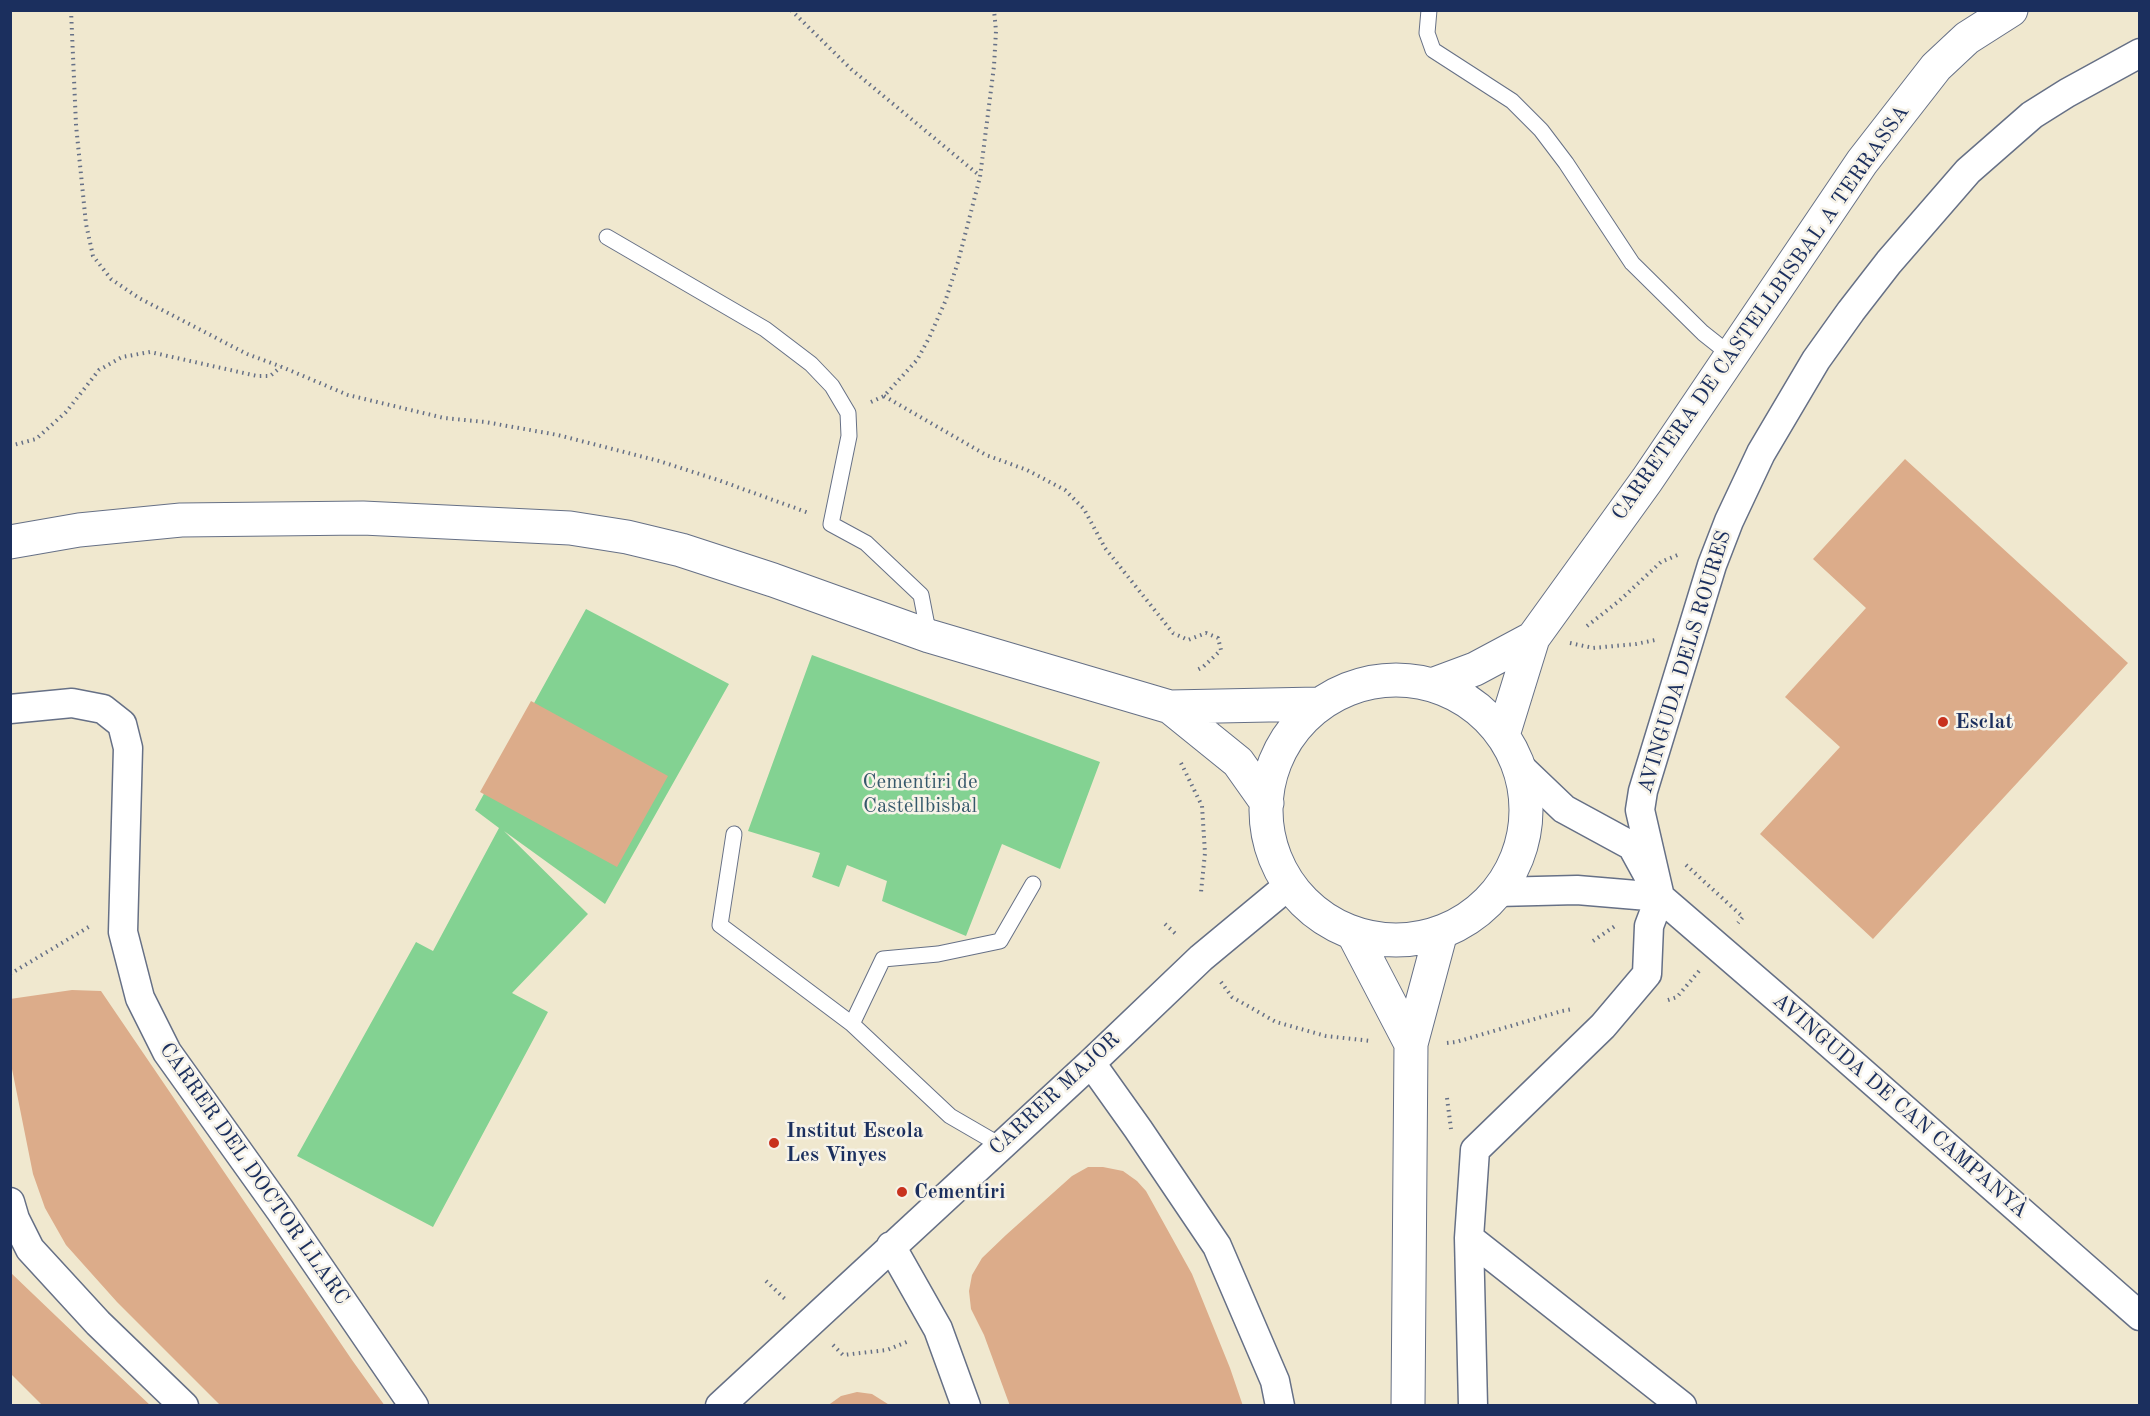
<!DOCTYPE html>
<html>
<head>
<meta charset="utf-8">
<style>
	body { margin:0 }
	#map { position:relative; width:2150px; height:1416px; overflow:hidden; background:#f0e8cf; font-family:"Old Standard TT",serif }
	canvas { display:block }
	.frame { position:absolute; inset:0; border:12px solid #1b2f5e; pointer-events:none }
</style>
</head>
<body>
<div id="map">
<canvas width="2150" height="1416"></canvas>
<div class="frame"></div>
</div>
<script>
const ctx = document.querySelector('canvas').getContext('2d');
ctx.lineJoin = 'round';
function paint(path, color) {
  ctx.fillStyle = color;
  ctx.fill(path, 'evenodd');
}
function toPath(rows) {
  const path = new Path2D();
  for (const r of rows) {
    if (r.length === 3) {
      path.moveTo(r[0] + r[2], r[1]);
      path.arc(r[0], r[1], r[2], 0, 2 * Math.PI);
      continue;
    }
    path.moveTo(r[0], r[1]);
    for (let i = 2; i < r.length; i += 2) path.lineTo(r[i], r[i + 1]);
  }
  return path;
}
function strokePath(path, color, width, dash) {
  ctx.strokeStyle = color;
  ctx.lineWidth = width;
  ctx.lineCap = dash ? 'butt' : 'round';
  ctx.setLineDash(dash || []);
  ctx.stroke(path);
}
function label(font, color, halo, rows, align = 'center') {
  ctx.font = font + ' "Old Standard TT",serif';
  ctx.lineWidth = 5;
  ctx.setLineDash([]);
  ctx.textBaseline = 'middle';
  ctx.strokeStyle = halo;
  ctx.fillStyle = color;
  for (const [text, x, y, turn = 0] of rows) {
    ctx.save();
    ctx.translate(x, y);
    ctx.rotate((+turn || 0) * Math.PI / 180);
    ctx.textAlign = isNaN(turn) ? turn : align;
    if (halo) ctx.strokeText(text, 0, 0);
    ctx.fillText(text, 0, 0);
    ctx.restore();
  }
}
const green = toPath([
	[586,609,729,684,605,904,504,831,588,914,512,993,548,1012,433,1227,297,1156,416,942,433,951,499,828,475,810],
	[812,655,1100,762,1060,869,1002,844,966,936,882,901,887,881,847,865,839,887,812,877,820,853,748,831]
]);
const building = toPath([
	[1905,459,2128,663,1873,939,1760,834,1840,747,1785,697,1866,608,1813,559],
	[531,701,668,776,617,867,480,792],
	[72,990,101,991,352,1360,385,1406,221,1406,117,1302,66,1245,45,1208,33,1174,10,1059,10,999],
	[1088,1167,1103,1167,1123,1171,1137,1181,1146,1191,1192,1274,1230,1368,1243,1406,1010,1406,984,1335,971,1309,969,1291,972,1275,982,1258,1006,1235,1072,1176],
	[10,1272,80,1339,151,1406,43,1406,10,1373],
	[857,1392,872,1394,891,1406,827,1406,841,1396]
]);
const path = toPath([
	[71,10,76,125,86,224,93,256,111,279,139,298,247,354,282,367,348,395,444,418,485,422,558,435,659,461,718,480,809,513],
	[791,10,851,69,980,176],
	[884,396,986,455,1027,470,1065,490,1084,509,1105,548,1173,633,1188,640,1206,633,1218,638,1221,650,1203,667,1195,671],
	[871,402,884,396,917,360,929,338,945,302,958,262,980,177,994,66,996,31,994,10],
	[10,446,36,439,66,412,99,370,122,357,150,352,257,376,270,376,281,367],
	[1587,626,1619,601,1661,562,1680,554],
	[1570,643,1593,648,1636,644,1655,640],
	[1181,763,1202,806,1205,853,1201,892],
	[1686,865,1743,917,1738,923],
	[1165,924,1178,936],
	[1593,941,1615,926],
	[10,974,92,925],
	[1221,982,1232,997,1276,1022,1326,1036,1371,1041],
	[1668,1000,1677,997,1699,971],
	[1447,1043,1456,1042,1562,1011,1573,1009],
	[1447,1098,1451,1129],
	[766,1281,786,1300],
	[833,1345,843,1355,887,1350,909,1341]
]);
const service = toPath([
	[1429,10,1427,33,1433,50,1512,101,1541,130,1566,163,1632,263,1703,333,1732,356],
	[607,237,765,329,811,364,832,386,848,413,849,436,831,524,866,543,921,595,929,636],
	[734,834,720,925,852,1024,883,959,938,954,1000,941,1033,884],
	[852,1024,950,1116,1000,1145]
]);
const minor = toPath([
	[10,709,72,703,103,709,122,724,128,748,123,932,140,998,167,1052,280,1210,414,1406],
	[1520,767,1564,809,1632,846,1660,897,1813,1029,2140,1316],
	[1497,892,1577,890,1660,897],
	[1660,897,1640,810,1643,791,1712,565,1729,521,1761,453,1816,360,1851,311,1889,262,1968,171,2032,115,2067,93,2140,53],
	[1091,1063,1138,1129,1217,1246,1275,1381,1280,1406],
	[10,1202,15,1219,30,1249,98,1323,184,1406],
	[1469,1238,1682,1406],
	[891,1246,938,1329,966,1406],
	[720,1406,1091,1063,1201,958,1289,885],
	[1473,1406,1469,1238,1475,1150,1603,1026,1647,974,1649,926,1660,897]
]);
const tertiary = toPath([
	[10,542,79,530,181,520,363,518,570,528,627,537,681,550,773,580,929,636,1170,707,1318,704],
	[1396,810,130],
	[1432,685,1475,669,1533,638],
	[1170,707,1238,762,1267,803],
	[1503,735,1533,638,1647,480,1862,162,1936,67,1967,38,2011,10],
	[1353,933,1411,1044],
	[1408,1406,1411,1044,1441,932]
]);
const markers = [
	[1943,722,6,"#c8321e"],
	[774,1143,6,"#c8321e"],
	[902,1192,6,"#c8321e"]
];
const streetNames = [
	["CARRETERA DE CASTELLBISBAL A TERRASSA",1761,313,-55],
	["AVINGUDA DELS ROURES",1685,662,-73],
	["CARRER MAJOR",1055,1094,-43],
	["AVINGUDA DE CAN CAMPANYÀ",1900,1106,41],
	["CARRER DEL DOCTOR LLARC",254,1174,55]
];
const poiNames = [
	["Esclat",1955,722],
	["Institut Escola",786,1131],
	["Les Vinyes",786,1155],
	["Cementiri",914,1192]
];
const parkNames = [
	["Cementiri de",920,782],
	["Castellbisbal",920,806]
];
paint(green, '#83d292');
paint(building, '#dcac8a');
strokePath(service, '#667086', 17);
strokePath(minor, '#667086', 31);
strokePath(tertiary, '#667086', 35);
strokePath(path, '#667086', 4, [1.5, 4.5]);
strokePath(service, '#fff', 15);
strokePath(minor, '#fff', 28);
strokePath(tertiary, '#fff', 33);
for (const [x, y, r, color] of markers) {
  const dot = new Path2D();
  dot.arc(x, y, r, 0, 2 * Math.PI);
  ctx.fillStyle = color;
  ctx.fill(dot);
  strokePath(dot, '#f7f3e8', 2);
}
label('21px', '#1b2f5e', '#f7f3e8', streetNames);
label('bold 21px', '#1b2f5e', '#f7f3e8', poiNames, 'left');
label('21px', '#35586b', '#f7f3e8', parkNames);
</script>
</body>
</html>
